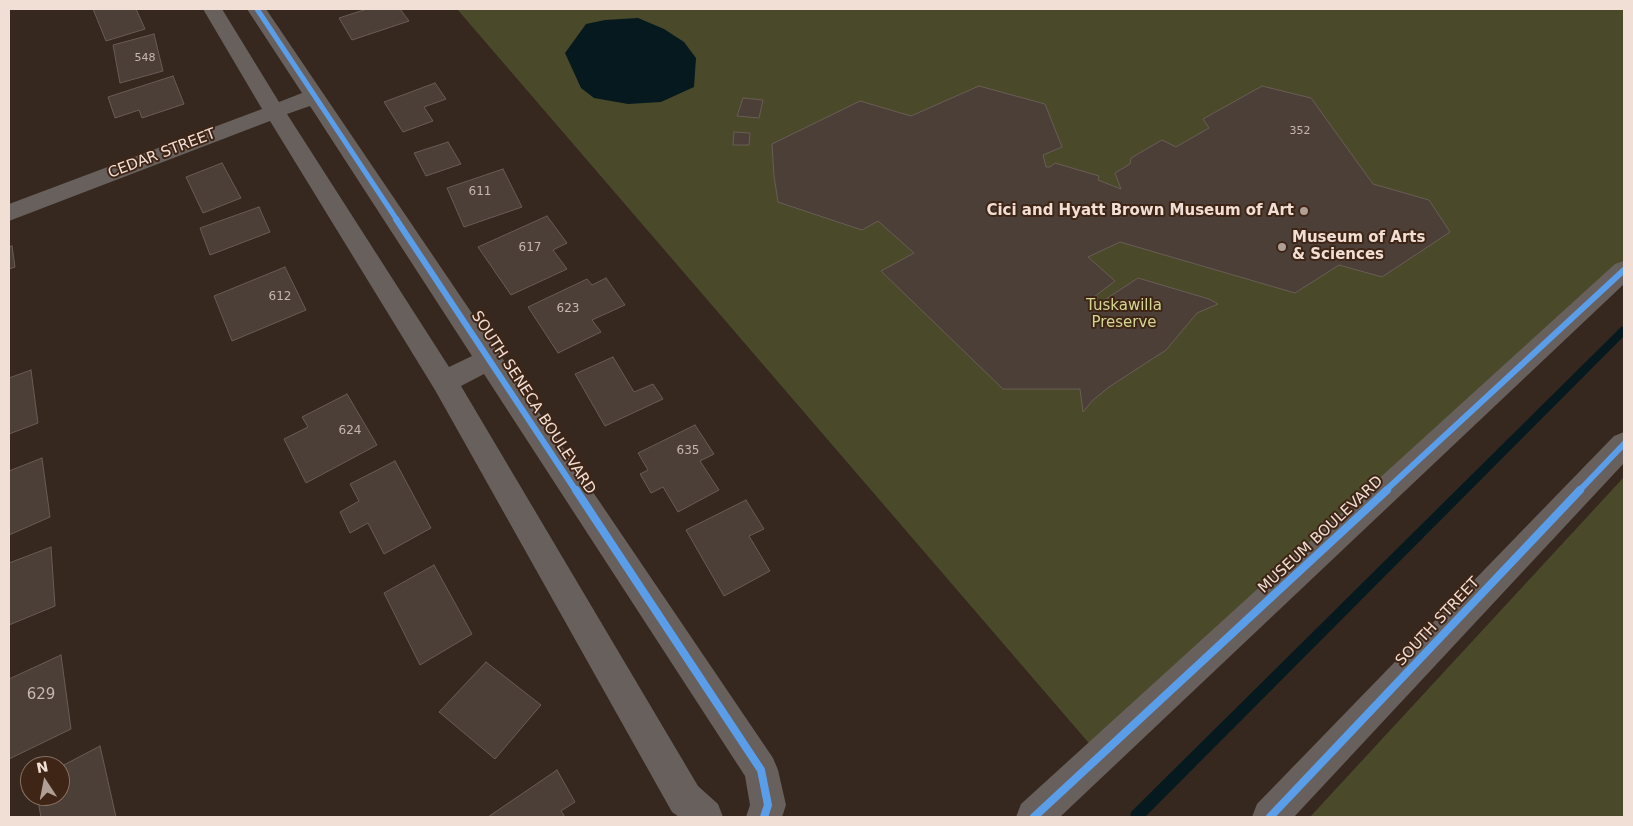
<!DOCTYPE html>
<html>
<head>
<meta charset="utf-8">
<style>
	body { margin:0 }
	#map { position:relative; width:1633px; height:826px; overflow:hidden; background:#36281f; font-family:"DejaVu Sans",sans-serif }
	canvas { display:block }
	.frame { position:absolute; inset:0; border:10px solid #f1dfd5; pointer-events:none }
	.north { position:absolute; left:20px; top:756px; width:50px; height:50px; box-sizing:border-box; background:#3f2516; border:1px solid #866f62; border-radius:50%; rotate:349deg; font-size:14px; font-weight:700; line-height:20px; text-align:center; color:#f1dfd5 }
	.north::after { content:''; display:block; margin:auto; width:18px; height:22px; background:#b09f95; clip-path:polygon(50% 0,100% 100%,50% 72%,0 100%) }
</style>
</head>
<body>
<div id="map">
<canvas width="1633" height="826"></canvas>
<div class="frame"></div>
<div class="north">N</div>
</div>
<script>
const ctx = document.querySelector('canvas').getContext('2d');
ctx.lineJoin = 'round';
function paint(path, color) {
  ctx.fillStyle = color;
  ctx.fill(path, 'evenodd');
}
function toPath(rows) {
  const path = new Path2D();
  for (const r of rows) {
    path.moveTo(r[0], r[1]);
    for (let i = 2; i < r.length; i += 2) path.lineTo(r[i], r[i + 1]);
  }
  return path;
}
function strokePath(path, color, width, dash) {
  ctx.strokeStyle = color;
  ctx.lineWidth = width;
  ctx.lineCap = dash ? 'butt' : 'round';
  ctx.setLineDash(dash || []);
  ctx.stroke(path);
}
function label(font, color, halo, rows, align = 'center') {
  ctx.font = font + ' "DejaVu Sans",sans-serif';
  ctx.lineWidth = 4;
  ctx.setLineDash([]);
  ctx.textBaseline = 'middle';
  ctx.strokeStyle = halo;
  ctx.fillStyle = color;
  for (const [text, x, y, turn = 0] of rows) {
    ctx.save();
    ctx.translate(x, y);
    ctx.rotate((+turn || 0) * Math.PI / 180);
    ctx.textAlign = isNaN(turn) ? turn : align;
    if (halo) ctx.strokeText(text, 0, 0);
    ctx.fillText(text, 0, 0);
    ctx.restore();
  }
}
const green = toPath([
	[457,9,1624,9,1624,270,1100,756],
	[1624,477,1624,817,1310,817]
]);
const water = toPath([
	[638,18,664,29,684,42,696,58,694,87,661,102,628,104,594,98,581,88,565,53,586,24,605,20]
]);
const stream = toPath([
	[1624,326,1624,336,1145,817,1130,817,1131,812,1621,327,1624,326]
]);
const building = toPath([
	[93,9,136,9,145,29,106,41,93,9],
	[367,9,400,9,409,21,352,40,339,18,367,9],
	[154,34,163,71,120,83,113,45,154,34],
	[173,76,184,104,142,118,139,110,115,118,108,97,173,76],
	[435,83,446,99,424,107,433,121,403,132,384,102,435,83],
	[979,86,1045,104,1062,147,1043,155,1046,167,1050,167,1055,163,1099,176,1098,180,1121,189,1115,173,1130,164,1131,158,1162,140,1176,147,1209,128,1203,119,1262,86,1311,98,1373,184,1429,200,1450,232,1382,277,1339,265,1295,293,1120,242,1088,257,1115,281,1090,300,1097,305,1138,278,1209,299,1218,304,1197,313,1166,350,1109,387,1093,400,1083,412,1080,389,1003,389,881,271,914,253,878,221,862,230,778,202,774,176,772,144,860,101,911,116,979,86],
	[743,98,763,100,759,118,737,116,743,98],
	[734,132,750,133,749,145,733,145,734,132],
	[448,142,461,164,426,176,414,153,448,142],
	[222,163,241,198,203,213,186,177,222,163],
	[503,169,522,207,464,227,447,188,503,169],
	[259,207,270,232,210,255,200,228,259,207],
	[547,216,567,243,553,250,567,269,511,295,478,247,547,216],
	[12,246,15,267,9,269,9,247,12,246],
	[285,267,306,310,232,341,214,296,285,267],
	[606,278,625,305,592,320,601,332,558,353,528,307,587,279,592,285,606,278],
	[613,357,634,392,653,384,663,399,605,426,575,374,613,357],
	[31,370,38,423,9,434,9,378,31,370],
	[347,394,377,445,306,483,284,439,308,427,302,417,347,394],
	[695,425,714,454,700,461,719,490,678,512,663,487,651,493,640,474,648,470,638,453,695,425],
	[42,458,50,517,9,535,9,471,42,458],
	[395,461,431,528,384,554,368,523,350,533,340,512,359,501,350,484,395,461],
	[746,500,764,529,749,536,770,571,724,596,686,530,746,500],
	[51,547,55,606,9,625,9,563,51,547],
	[434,565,472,634,420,665,384,593,434,565],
	[61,655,71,729,9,759,9,679,61,655],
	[486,662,541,705,495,759,439,712,486,662],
	[100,746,116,817,41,817,37,796,60,796,60,767,100,746],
	[557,770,575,802,561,811,565,817,488,817,557,770]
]);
const street = toPath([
	[203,9,222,9,279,102,302,93,247,9,266,9,773,758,778,770,786,805,782,817,746,817,750,805,745,776,484,374,461,386,698,786,718,804,723,817,679,817,672,812,435,390,270,121,9,221,9,204,262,109,203,9],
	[310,106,472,356,449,367,287,114,310,106],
	[1624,261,1624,284,1060,817,1016,817,1021,804,1615,264,1624,261],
	[1624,432,1624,463,1294,817,1252,817,1257,804,1614,436,1624,432]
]);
const cyclewayFar2 = toPath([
	[257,9,397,220]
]);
const cyclewayFar1 = toPath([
	[396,219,576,491],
	[1385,491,1624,270],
	[1579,491,1624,444]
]);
const cycleway = toPath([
	[576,490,761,770,768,805,764,817],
	[1034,817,1387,490],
	[1270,817,1580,490]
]);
const markers = [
	[1304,211,5,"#b09f95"],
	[1282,247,5,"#b09f95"]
];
const farNumbernames = [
	["548",145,58],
	["352",1300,131]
];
const numberNames = [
	["611",480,192],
	["617",530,248],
	["612",280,297],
	["623",568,309],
	["624",350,431],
	["635",688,451]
];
const streetNames = [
	["CEDAR STREET",162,154,-21],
	["SOUTH SENECA BOULEVARD",533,403,57],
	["MUSEUM BOULEVARD",1321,535,-43],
	["SOUTH STREET",1438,622,-47]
];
const poiNames = [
	["Cici and Hyatt Brown Museum of Art",1294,211],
	["Museum of Arts",1292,238,"left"],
	["& Sciences",1292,255,"left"]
];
const parkNames = [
	["Tuskawilla",1124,306],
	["Preserve",1124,323]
];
const nearNumbernames = [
	["629",41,695]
];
paint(green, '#4a4a2b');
paint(water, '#05191e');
paint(stream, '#05191e');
paint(building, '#4c3f37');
strokePath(building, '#695c55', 1);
paint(street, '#68605d');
strokePath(cyclewayFar2, '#5a9eea', 5);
strokePath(cyclewayFar1, '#5a9eea', 6);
strokePath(cycleway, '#5a9eea', 8);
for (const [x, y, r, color] of markers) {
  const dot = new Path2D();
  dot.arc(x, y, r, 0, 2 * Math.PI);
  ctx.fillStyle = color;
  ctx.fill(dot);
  strokePath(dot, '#3f2516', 2);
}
label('11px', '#c8b7ae', null, farNumbernames);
label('12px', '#c8b7ae', null, numberNames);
label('15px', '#f1dfd5', '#3f2516', streetNames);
label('bold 15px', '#f1dfd5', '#3f2516', poiNames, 'right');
label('15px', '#d4d794', '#3f2516', parkNames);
label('15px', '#c8b7ae', null, nearNumbernames);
</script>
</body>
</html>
